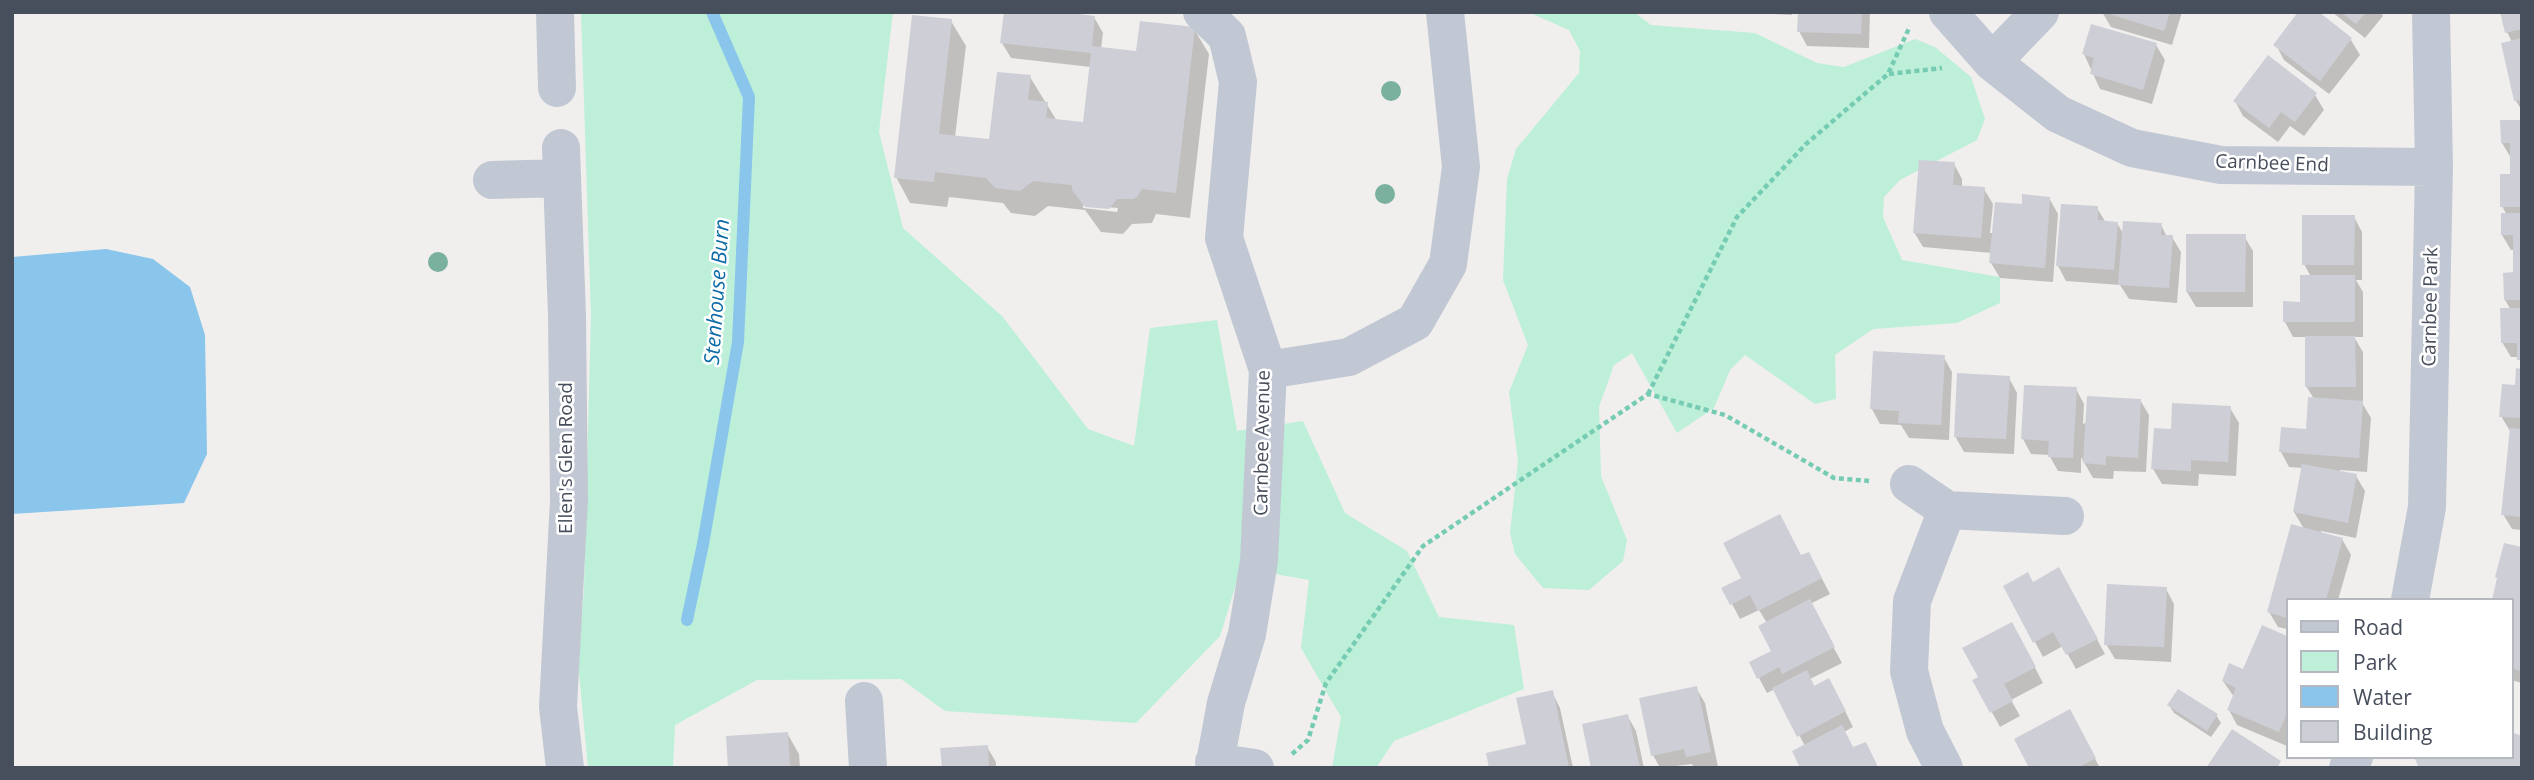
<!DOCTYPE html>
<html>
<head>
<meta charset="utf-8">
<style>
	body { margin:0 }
	#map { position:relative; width:2534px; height:780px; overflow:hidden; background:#f1efee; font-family:"Open Sans",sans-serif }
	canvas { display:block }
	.frame { position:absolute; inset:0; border:14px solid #474e5c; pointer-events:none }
	.legend { position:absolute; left:2286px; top:598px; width:228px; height:161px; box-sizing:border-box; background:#fff; border:2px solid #b5b8be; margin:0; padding:9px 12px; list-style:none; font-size:21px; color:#474e5c }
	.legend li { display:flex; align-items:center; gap:14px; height:35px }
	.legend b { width:35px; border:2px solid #b5b8be }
</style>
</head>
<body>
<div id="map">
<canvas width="2534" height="780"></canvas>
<div class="frame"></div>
<ul class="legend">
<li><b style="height:9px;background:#c2c8d3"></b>Road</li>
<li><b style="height:19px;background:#bdefd9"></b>Park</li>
<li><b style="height:19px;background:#8ac5eb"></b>Water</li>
<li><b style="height:19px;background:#cecfd6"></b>Building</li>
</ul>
</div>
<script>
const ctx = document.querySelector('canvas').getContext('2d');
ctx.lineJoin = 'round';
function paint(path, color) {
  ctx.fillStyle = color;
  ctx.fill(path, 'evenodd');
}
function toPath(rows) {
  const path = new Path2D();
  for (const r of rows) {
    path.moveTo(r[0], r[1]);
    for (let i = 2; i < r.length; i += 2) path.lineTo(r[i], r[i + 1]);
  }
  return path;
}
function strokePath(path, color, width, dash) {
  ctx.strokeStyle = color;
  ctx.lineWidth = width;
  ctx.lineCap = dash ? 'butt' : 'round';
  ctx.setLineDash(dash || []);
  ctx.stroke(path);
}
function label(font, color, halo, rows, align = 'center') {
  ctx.font = font + ' "Open Sans",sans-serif';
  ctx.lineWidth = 5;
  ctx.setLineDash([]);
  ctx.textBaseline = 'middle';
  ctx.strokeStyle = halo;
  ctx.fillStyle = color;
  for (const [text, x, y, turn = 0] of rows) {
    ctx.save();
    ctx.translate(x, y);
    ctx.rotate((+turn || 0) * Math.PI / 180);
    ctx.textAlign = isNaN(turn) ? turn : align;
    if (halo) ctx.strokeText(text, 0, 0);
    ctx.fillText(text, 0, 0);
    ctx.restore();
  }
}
const green = toPath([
	[581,12,893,12,879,132,903,228,1003,317,1088,429,1134,446,1150,328,1217,320,1237,431,1303,421,1345,513,1407,551,1439,617,1514,625,1524,689,1394,741,1376,768,1332,768,1341,717,1301,648,1309,580,1241,568,1220,636,1136,723,945,711,901,679,757,680,675,725,673,768,588,768,578,662,584,588,591,315],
	[1528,12,1634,12,1651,25,1755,33,1817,63,1844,67,1915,39,1935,47,1971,77,1985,119,1977,140,1900,180,1884,197,1883,217,1902,260,2000,277,2000,303,1957,323,1873,329,1835,355,1836,399,1815,404,1745,355,1730,370,1714,408,1677,433,1632,353,1614,365,1599,407,1601,476,1627,540,1623,561,1589,590,1543,588,1515,554,1510,533,1518,461,1509,392,1528,345,1503,280,1507,179,1516,149,1579,73,1580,51,1569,30]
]);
const water = toPath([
	[106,249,153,259,190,287,205,335,207,454,184,503,12,514,12,257]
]);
const shadow = toPath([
	[1736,12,1792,12,1792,15],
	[1799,12,1870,12,1869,48,1807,46,1799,31],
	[2102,12,2182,12,2172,45,2111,27],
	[2316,12,2351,40,2360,55,2329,94,2284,60,2276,45],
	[2332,12,2381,12,2383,16,2365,38],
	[2522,12,2522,111,2516,101,2503,44,2512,42,2507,32],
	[1094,17,1103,33,1101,49,1138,53,1194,29,1209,54,1190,218,1156,214,1152,223,1132,224,1123,234,1101,232,1085,210,1048,206,1035,216,1011,213,1003,203,949,197,947,207,910,203,896,177,951,21,966,46,955,137,991,141,1030,77,1057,121,1085,123,1091,67,1011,58,1002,43],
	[1083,205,1118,208,1117,212,1083,208],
	[2156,45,2165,60,2152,104,2100,89,2084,54],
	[2315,95,2324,110,2304,136,2290,126,2278,142,2243,116,2235,101],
	[2522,122,2522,365,2519,357,2511,357,2502,342,2511,310,2505,300,2515,274,2515,250,2511,250,2502,235,2507,215,2502,206,2511,175,2511,158,2502,143],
	[1954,164,1962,179,1962,187,1984,189,1993,204,1990,233,1994,233,2023,205,2049,198,2058,214,2053,282,2000,278,1991,263,1992,253,1923,247,1914,232],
	[2097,208,2106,223,2117,223,2124,235,2161,225,2167,237,2172,237,2181,252,2177,303,2129,299,2120,285,2066,281,2058,266],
	[2354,217,2362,232,2362,280,2356,280,2363,292,2363,337,2354,337,2363,352,2363,401,2361,401,2371,418,2367,472,2340,470,2340,473,2356,476,2365,491,2356,538,2321,531,2321,534,2342,539,2351,555,2338,600,2287,600,2287,629,2278,627,2269,612,2304,529,2294,512,2303,468,2289,467,2281,452,2308,430,2314,399,2306,386,2307,337,2293,337,2285,322,2302,303,2311,277,2304,264],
	[2244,236,2253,251,2253,307,2196,307,2187,292],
	[1943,356,1952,372,1949,440,1909,438,1901,425,1880,424,1872,409],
	[2522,370,2522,530,2512,529,2503,514,2510,431,2501,416,2517,387],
	[2009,378,2017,393,2014,454,1964,452,1955,436],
	[2076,389,2084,404,2083,424,2140,400,2149,415,2146,472,2114,471,2113,479,2093,478,2081,457,2081,473,2058,471,2049,455,2031,454,2023,439],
	[2230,408,2239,423,2236,476,2199,474,2198,486,2162,484,2153,469,2173,431],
	[2522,549,2522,683,2511,680,2511,600],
	[1801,557,1817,569,1830,594,1810,604,1842,663,1810,679,1815,687,1837,695,1853,727,1844,732,1853,749,1874,759,1878,768,1802,768,1805,746,1775,689,1767,693,1759,678,1773,652,1767,623,1759,610,1740,619,1724,589],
	[2033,584,2067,584,2105,654,2076,669,2063,646,2043,657,2035,642],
	[2166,589,2174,604,2171,662,2115,659,2106,644],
	[2263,628,2287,638,2287,746,2237,725,2229,710,2234,697,2223,681,2244,671],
	[2020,639,2043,683,2011,700,2020,716,2000,727,1975,681],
	[1696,688,1705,703,1718,767,1694,768,1692,764,1660,768,1653,755],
	[1552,692,1560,708,1573,768,1491,768,1528,745],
	[2169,705,2216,715,2221,723,2211,737,2174,713],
	[1627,715,1636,731,1644,768,1593,768],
	[2078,727,2100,768,2031,768,2016,740],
	[787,733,799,754,800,768,729,768],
	[987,747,996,762,996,768,943,768]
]);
const stream = toPath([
	[687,620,703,544,738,342,749,97,712,12]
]);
const building = toPath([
	[1004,12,1063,12,1095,16,1092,46,1136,51,1140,21,1195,27,1176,193,1142,189,1137,197,1133,199,1117,199,1109,209,1085,207,1072,190,1072,185,1033,181,1020,191,995,188,986,178,935,172,934,182,894,178,912,15,952,19,939,134,989,139,997,72,1031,75,1028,100,1048,102,1046,118,1083,122,1091,53,1000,43],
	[1798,12,1862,12,1861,34,1797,32],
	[2103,12,2170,12,2164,31],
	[2298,12,2319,12,2352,38,2320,81,2273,45],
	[2341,12,2366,12,2356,24],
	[2500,12,2522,12,2522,29,2505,33],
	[2091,24,2157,43,2143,90,2090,74,2094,58,2082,54],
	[2522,38,2522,100,2514,101,2501,43],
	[2268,55,2317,93,2295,122,2281,112,2269,128,2233,101],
	[2500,120,2522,120,2522,207,2500,207,2500,174,2510,174,2510,143,2501,143],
	[1919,160,1955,162,1953,185,1985,187,1981,238,1913,233],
	[2022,194,2050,197,2045,268,1989,263,1995,202,2022,204],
	[2061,204,2098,206,2098,220,2118,222,2114,270,2056,266],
	[2501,213,2522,213,2522,300,2504,300,2503,273,2513,272,2513,235,2501,235],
	[2302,215,2355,215,2354,265,2302,265],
	[2123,221,2162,223,2161,235,2173,235,2169,288,2118,285],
	[2186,234,2246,234,2245,292,2186,292],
	[2300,275,2355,275,2355,322,2283,322,2283,301,2300,302],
	[2500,308,2522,308,2522,360,2517,360,2517,343,2501,343],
	[2305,336,2355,336,2356,387,2305,387],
	[1873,351,1945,355,1941,425,1898,423,1899,411,1870,409],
	[2516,368,2522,369,2522,418,2499,417,2502,384,2515,385],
	[1957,373,2010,376,2006,439,1954,437],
	[2024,385,2077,387,2073,458,2048,457,2049,441,2021,439],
	[2087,396,2141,399,2138,458,2106,456,2106,465,2083,463],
	[2308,397,2363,401,2359,458,2279,452,2281,427,2306,429],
	[2172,403,2231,406,2228,462,2191,460,2191,471,2151,469,2154,428,2171,429],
	[2510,428,2522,429,2522,517,2501,515],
	[2302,464,2357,474,2348,523,2293,512],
	[1780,514,1801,555,1809,552,1822,578,1758,611,1750,595,1730,605,1721,588,1741,578,1723,543],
	[2291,524,2343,538,2326,600,2287,600,2287,618,2267,612],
	[2504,543,2522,547,2522,671,2511,668,2511,600,2492,600,2497,578,2495,577],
	[2059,567,2098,639,2066,655,2053,632,2033,643,2003,586,2028,572,2033,582],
	[2107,584,2167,587,2164,647,2104,645],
	[1810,599,1835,647,1782,674,1779,667,1757,679,1749,662,1771,651,1758,626],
	[2012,622,2036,667,2004,684,2013,701,1990,713,1972,680,1978,677,1962,648],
	[2262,625,2287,636,2287,713,2279,732,2227,710,2236,688,2222,681,2229,663,2243,669],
	[1807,670,1814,686,1829,678,1846,711,1797,737,1772,688],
	[1697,686,1711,752,1686,757,1684,749,1651,756,1639,698],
	[2178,689,2218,714,2207,731,2167,705],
	[1553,690,1569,768,1489,768,1486,753,1526,744,1516,698],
	[2070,709,2096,758,2078,768,2040,768,2038,765,2029,768,2014,739],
	[1628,714,1640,768,1591,768,1582,724],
	[1842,725,1853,747,1866,742,1878,767,1800,768,1792,751],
	[2232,729,2281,761,2277,768,2206,768],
	[788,732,790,768,728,768,726,736],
	[2511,732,2522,736,2522,768,2419,768,2414,757,2511,757],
	[988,745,989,768,942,768,940,748]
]);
const path = toPath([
	[1889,74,1942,68],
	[1648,394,1737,217,1806,144,1888,74,1910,26],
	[1292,754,1308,740,1326,683,1423,546,1648,394,1725,415,1834,478,1869,481]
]);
const minor = toPath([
	[555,12,557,88],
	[1202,12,1227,36,1238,82,1224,238,1268,370,1259,561,1247,634,1226,703,1214,768],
	[1948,12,1992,62,2058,114,2132,148,2221,165,2434,167],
	[1992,62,2040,12],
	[561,148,567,316,569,500,558,707,565,768],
	[492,180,562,178],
	[1268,370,1349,357,1415,322,1448,264,1461,167,1445,12],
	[1909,484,1947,510],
	[2410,600,2427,507,2434,167,2431,12],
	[864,701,868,768],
	[1214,762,1255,768],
	[1944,768,1925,731,1909,671,1912,601,1947,510,2065,516],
	[2348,768,2354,757]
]);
const trees = [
	[1391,91],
	[1385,194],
	[438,262]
];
const streetNames = [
	["Carnbee End",2272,164,2],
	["Carnbee Park",2431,307,-89],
	["Carnbee Avenue",1263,443,-89],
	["Ellen's Glen Road",567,458,-90]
];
const waterNames = [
	["Stenhouse Burn",718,292,-86]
];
paint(green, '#bdefd9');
paint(water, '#8ac5eb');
paint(shadow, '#0003');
strokePath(stream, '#8ac5eb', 12);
paint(building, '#cecfd6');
strokePath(path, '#75ccb2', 4.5, [5, 3.5]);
strokePath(minor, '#c2c8d3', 38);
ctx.fillStyle = '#79b09e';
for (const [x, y] of trees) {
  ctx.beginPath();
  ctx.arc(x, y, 10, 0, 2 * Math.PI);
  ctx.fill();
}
label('19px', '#474e5c', '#fff', streetNames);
label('italic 21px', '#0d6ba8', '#fff', waterNames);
</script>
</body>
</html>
